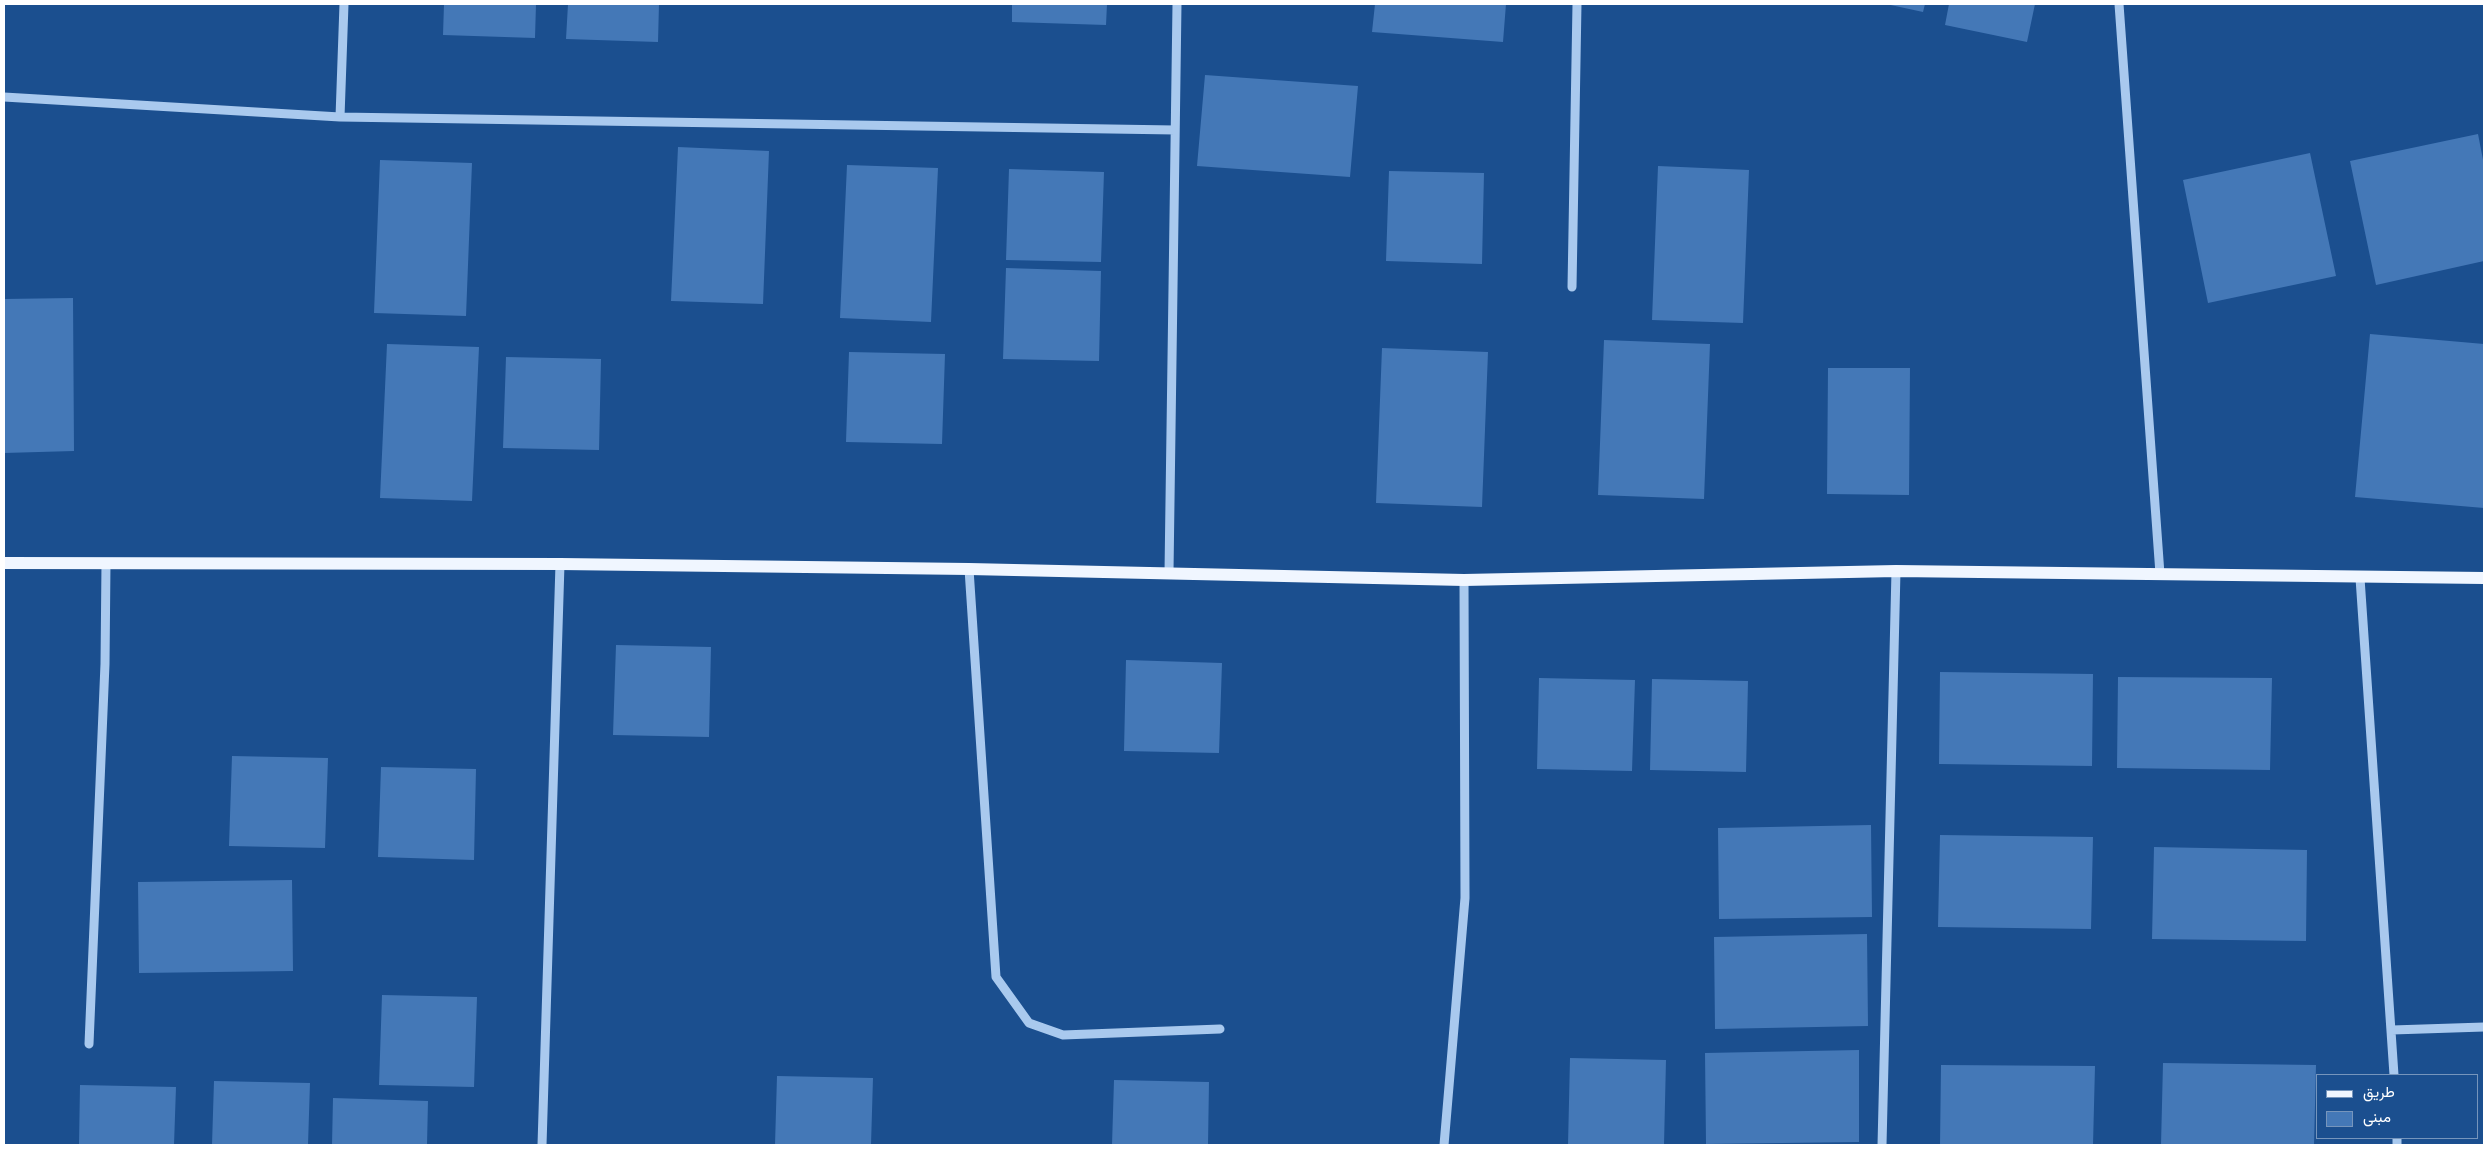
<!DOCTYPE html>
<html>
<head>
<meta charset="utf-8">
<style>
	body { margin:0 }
	#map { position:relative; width:2488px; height:1149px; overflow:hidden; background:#1b4f8f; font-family:"Nunito Sans",Vazirmatn,sans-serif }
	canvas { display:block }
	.frame { position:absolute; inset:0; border:5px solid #fff; pointer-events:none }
	.legend { position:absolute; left:2316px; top:1074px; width:162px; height:65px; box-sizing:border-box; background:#1b4f8f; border:1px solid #7695bc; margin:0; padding:6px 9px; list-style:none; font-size:15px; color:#fff }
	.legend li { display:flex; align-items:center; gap:10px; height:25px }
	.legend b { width:25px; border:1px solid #7695bc }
</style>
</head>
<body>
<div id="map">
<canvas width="2488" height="1149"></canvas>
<div class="frame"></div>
<ul class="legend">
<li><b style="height:6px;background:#f0f6ff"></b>طريق</li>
<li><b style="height:14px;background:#4478b7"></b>مبنى</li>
</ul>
</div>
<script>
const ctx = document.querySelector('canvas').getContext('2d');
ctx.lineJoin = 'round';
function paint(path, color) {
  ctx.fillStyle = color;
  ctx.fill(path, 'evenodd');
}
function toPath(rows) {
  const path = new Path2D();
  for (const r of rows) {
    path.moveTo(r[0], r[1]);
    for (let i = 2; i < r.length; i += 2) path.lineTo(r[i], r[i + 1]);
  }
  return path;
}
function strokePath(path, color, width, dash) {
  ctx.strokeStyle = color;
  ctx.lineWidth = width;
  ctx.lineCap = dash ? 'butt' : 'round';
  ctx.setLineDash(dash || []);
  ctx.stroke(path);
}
const building = toPath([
	[444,4,536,4,535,38,443,35],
	[568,4,659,4,658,42,566,39],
	[1012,4,1107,4,1106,25,1012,22],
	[1375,4,1506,4,1503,42,1372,32],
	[1886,4,1925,4,1923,12],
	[1949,4,2035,4,2027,42,1945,25],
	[1205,75,1358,86,1350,177,1197,166],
	[2478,134,2484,165,2484,261,2376,285,2350,161],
	[678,147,769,151,763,304,671,301],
	[2310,153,2336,276,2208,303,2183,180],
	[380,160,472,163,466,316,374,313],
	[847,165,938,168,931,322,840,318],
	[1658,166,1749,170,1743,323,1652,320],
	[1009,169,1104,172,1101,262,1006,260],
	[1389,171,1484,173,1482,264,1386,261],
	[1006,268,1101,271,1099,361,1003,359],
	[73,298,74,451,4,453,4,299],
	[2370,334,2484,344,2484,508,2355,497],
	[1604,340,1710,344,1704,499,1598,495],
	[387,344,479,347,472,501,380,498],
	[1382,348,1488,352,1482,507,1376,503],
	[849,352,945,354,942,444,846,442],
	[506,357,601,359,599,450,503,448],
	[1828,368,1910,368,1909,495,1827,494],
	[616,645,711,647,709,737,613,735],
	[1126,660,1222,663,1219,753,1124,751],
	[1940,672,2093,674,2092,766,1939,764],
	[2118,677,2272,678,2270,770,2117,768],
	[1539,678,1635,680,1632,771,1537,769],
	[1652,679,1748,681,1746,772,1650,770],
	[232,756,328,758,325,848,229,846],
	[381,767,476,769,474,860,378,857],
	[1871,825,1872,917,1719,919,1718,828],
	[1940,835,2093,837,2091,929,1938,927],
	[2154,847,2307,850,2306,941,2152,939],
	[292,880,293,971,139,973,138,882],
	[1867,934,1868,1026,1715,1029,1714,937],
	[382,995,477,997,474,1087,379,1085],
	[1859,1050,1859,1142,1706,1144,1705,1053],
	[1570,1058,1666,1060,1664,1145,1568,1145],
	[2163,1063,2316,1065,2314,1145,2161,1145],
	[1941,1065,2095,1066,2093,1145,1940,1145],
	[777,1076,873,1078,871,1145,775,1145],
	[1114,1080,1209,1082,1208,1145,1112,1145],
	[214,1081,310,1083,308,1145,212,1145],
	[80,1085,176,1087,174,1145,79,1145],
	[333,1098,428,1101,427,1145,332,1145]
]);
const minor = toPath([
	[2119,4,2160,574],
	[4,97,340,117,1175,130],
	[340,117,344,4],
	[1572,287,1577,4],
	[969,569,996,977,1029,1023,1063,1035,1220,1029],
	[1169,572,1177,4],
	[2360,578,2394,1075],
	[2392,1030,2484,1027],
	[89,1044,105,664,106,563],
	[2397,1138,2397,1145],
	[542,1145,560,564],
	[1444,1145,1465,898,1464,580],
	[1882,1145,1896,571]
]);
const major = toPath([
	[4,563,560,564,969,569,1464,580,1896,571,2484,578]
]);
paint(building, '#4478b7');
strokePath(minor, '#a9c9ee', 9);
strokePath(major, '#f0f6ff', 12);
</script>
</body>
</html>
